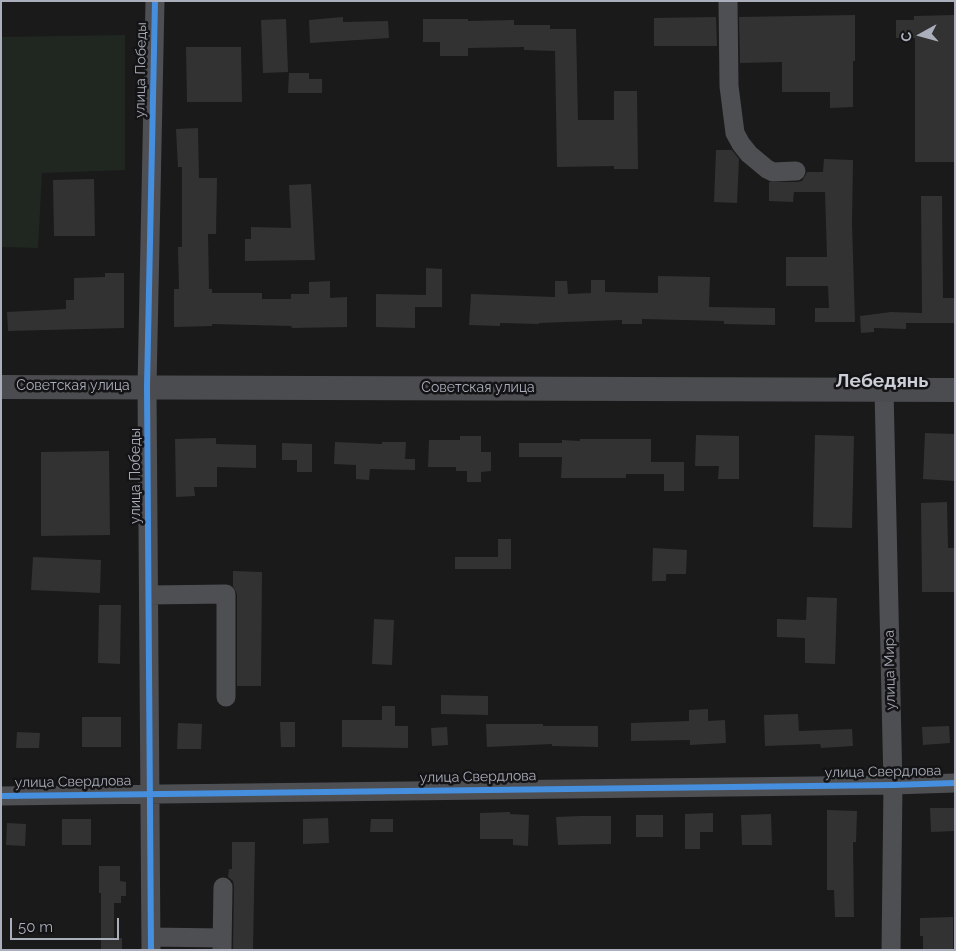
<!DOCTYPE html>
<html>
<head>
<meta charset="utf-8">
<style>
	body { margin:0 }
	#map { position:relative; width:956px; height:951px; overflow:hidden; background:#1a1a1a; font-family:Raleway,sans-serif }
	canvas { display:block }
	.frame { position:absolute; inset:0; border:2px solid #abafbb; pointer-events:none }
	.north { position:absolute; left:896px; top:10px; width:50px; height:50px; -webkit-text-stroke:4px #141416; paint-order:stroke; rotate:263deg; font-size:14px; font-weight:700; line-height:20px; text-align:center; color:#abafbb }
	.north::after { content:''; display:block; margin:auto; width:18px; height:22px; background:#abafbb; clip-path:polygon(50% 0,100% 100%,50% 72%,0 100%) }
	.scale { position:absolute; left:10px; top:918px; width:109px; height:22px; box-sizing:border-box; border:2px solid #abafbb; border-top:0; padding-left:6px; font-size:15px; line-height:18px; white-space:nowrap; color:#abafbb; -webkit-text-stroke:4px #141416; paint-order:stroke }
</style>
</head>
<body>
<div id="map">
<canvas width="956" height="951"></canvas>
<div class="frame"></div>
<div class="north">С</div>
<div class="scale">50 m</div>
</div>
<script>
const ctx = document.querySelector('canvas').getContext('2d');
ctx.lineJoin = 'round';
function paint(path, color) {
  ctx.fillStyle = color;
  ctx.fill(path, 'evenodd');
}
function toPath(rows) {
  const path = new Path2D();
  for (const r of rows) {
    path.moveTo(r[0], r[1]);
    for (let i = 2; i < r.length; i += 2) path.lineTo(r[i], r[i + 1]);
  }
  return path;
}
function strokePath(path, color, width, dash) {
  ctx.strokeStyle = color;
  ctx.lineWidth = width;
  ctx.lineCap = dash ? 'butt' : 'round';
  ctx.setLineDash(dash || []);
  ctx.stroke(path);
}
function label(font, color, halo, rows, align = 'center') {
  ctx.font = font + ' Raleway,sans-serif';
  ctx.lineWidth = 5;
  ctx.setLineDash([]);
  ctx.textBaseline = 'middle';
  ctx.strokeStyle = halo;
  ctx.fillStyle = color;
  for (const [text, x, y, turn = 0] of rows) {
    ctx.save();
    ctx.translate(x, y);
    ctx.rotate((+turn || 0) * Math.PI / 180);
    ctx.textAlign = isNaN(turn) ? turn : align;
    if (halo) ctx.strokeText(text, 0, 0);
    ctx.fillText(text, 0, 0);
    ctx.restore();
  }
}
const green = toPath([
	[125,35,125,170,42,173,38,248,1,247,1,37]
]);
const building = toPath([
	[855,15,855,61,853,61,853,107,830,108,830,92,782,92,782,62,740,63,739,17],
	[955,15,955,162,915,162,915,38,896,38,896,20,914,20,914,16],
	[343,17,343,22,388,21,389,38,310,43,309,20],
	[654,18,716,17,717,46,654,46],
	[286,19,288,72,263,73,261,20],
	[423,19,468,19,468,21,514,20,514,25,550,25,550,29,576,29,578,120,614,120,614,91,637,91,638,169,614,169,614,166,557,167,555,51,524,50,524,47,468,48,468,56,440,56,440,42,423,42],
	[186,47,241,47,242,102,187,102],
	[289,73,309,73,309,79,322,79,322,93,288,93],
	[198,128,199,178,217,178,216,234,208,234,209,289,212,289,212,293,262,293,262,299,291,299,291,294,309,294,309,282,330,281,330,298,347,297,347,327,292,328,291,326,212,324,212,326,174,327,174,289,179,289,178,247,182,247,182,167,178,167,176,129],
	[716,150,732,150,739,159,737,203,714,202],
	[824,159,853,160,852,223,855,322,815,322,815,308,829,308,828,286,786,286,786,257,827,257,825,192,794,192,793,202,769,201,769,182,797,182,802,181,807,172,823,172],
	[94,179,95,236,54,236,53,180],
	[311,184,315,260,245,261,245,239,251,239,251,227,291,228,289,185],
	[921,196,942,196,943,298,955,298,955,323,906,323,906,329,874,328,874,332,861,333,860,316,891,312,922,313],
	[426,268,442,269,442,307,415,307,415,328,376,327,376,294,426,295],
	[105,273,124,273,124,328,8,331,7,312,66,309,66,300,74,300,74,278,105,277],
	[658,276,710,277,709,307,775,308,775,325,724,324,724,321,642,319,642,324,622,324,622,320,539,323,539,324,500,323,500,326,469,325,471,294,555,297,555,281,567,281,568,294,591,293,591,280,605,280,605,292,658,293],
	[925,433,955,434,955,481,923,479],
	[696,435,739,436,739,479,718,479,719,466,695,466],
	[815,435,854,436,852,528,813,527],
	[460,436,481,436,481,452,491,452,491,471,481,472,481,482,467,482,467,471,456,471,456,467,428,467,429,440,460,440],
	[216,438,216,444,256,445,256,468,217,467,217,487,194,487,195,496,176,497,175,439],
	[580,439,651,439,651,462,684,462,684,491,664,491,664,474,626,474,626,478,561,478,562,457,519,457,519,443,562,443,562,440,580,441],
	[335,442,382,444,382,442,406,442,405,459,415,459,415,470,370,469,369,480,356,479,356,465,334,464],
	[282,443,312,444,312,472,297,472,297,460,282,460],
	[109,451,110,535,41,536,41,452],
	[947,502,948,548,955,548,955,592,922,592,921,503],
	[498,539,511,539,511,569,455,569,455,557,498,557],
	[653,548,687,550,686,574,666,574,666,581,652,581],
	[33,557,101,560,100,593,31,590],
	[233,571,262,572,261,686,237,686,237,594,233,586],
	[807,597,837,598,835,664,805,663,805,638,777,637,777,619,806,620],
	[99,605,121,605,120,664,98,663],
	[374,619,394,620,392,665,372,664],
	[441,695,488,696,488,715,441,714],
	[382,706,395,706,395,726,408,726,408,748,342,747,342,720,382,720],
	[708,709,708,721,725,720,726,743,690,745,690,740,631,741,631,723,689,721,689,710],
	[798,714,799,731,852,729,853,746,821,748,820,744,765,746,764,715],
	[82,717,121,717,121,747,82,747],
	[280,722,295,722,295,747,281,747],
	[178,723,202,724,201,749,177,749],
	[486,724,543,724,543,726,598,726,598,747,552,746,552,744,487,747],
	[949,726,950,743,923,745,922,727],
	[447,727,448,745,432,746,431,728],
	[17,732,40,733,39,748,16,748],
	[930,808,955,808,955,831,931,832],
	[827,810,857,811,856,842,853,842,854,917,835,917,834,890,827,890],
	[510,812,510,814,529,815,528,846,513,845,513,839,480,839,480,813],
	[713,813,713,832,700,832,700,849,685,849,685,814],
	[771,814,772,845,742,845,741,815],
	[636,815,663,815,663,837,636,837],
	[580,816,611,816,611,844,558,845,556,817],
	[328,818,329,843,303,844,303,819],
	[62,819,91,819,91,845,62,845],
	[371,819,393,819,393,832,370,832],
	[7,823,26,824,25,846,6,845],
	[232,842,255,842,253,950,233,950,234,887,233,881,228,877,229,869,232,869],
	[99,866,120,866,120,881,126,882,126,896,121,896,121,903,114,903,114,938,122,938,122,950,101,950,101,893,99,893],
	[953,917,953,950,923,950,923,936,920,936,920,918]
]);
const minor = toPath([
	[728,1,729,86,735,133,741,144,749,154,767,169,773,172,796,171],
	[884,390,893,785,891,950],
	[149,595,226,594,226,697],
	[1,796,893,785,955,783],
	[151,937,222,938],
	[222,949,223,887],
	[151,950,147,386,155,1]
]);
const major = toPath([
	[1,387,955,390]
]);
const cycleway = toPath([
	[1,796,893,785,955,783],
	[151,950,147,386,155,1]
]);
const streetNames = [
	["улица Победы",141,70,-89],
	["Советская улица",73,386],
	["Советская улица",478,388],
	["улица Победы",136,476,-90],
	["улица Мира",890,670,-91],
	["улица Свердлова",883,772,-1],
	["улица Свердлова",478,777,-1],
	["улица Свердлова",73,782,-1]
];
const districtNames = [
	["Лебедянь",882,381]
];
paint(green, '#202721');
paint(building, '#323232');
strokePath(minor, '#4e4f53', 19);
strokePath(major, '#4b4c4f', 24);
strokePath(cycleway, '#468fdf', 6);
label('14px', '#abafbb', '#141416', streetNames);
label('bold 19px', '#cccfd7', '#141416', districtNames);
</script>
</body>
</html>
